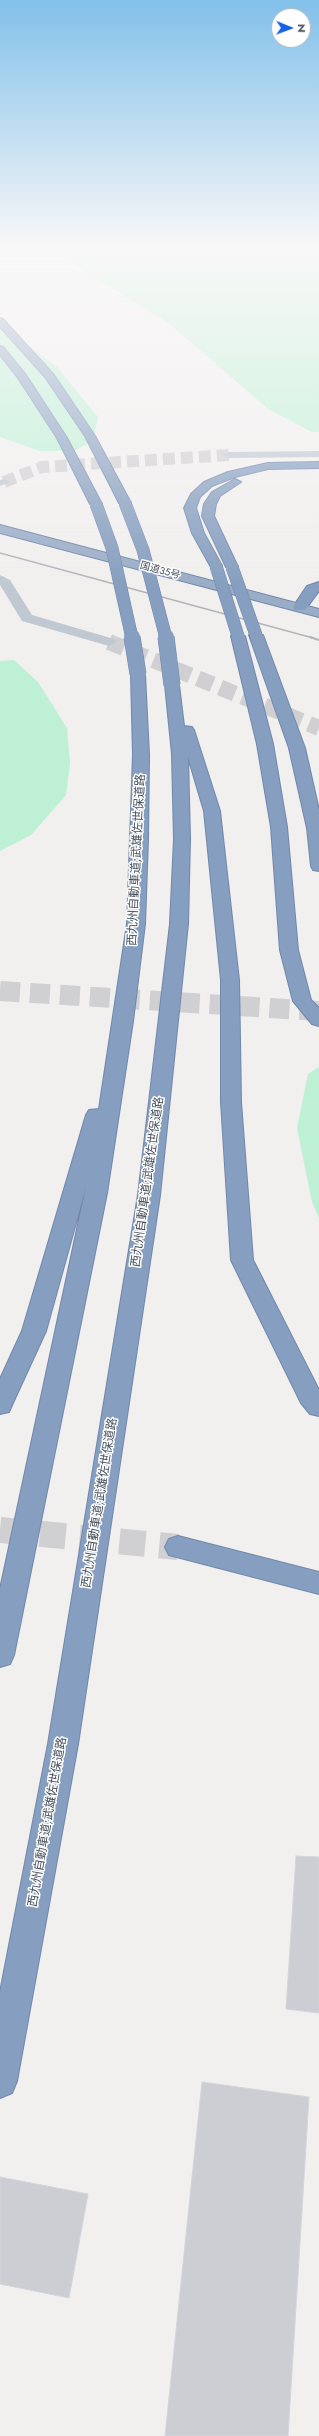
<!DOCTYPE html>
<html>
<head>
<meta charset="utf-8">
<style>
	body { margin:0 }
	#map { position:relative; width:319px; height:2436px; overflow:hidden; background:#f2efef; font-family:Jost,sans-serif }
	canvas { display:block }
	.north { position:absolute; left:271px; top:8px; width:40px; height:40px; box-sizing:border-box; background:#fff; border:1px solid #b5b9be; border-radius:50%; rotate:91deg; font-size:11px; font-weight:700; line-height:16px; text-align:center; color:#47515d }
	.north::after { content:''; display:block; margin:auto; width:14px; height:18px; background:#1561e7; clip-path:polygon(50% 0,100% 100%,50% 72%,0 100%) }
</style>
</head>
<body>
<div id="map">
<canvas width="319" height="2436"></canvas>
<div class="north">N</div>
</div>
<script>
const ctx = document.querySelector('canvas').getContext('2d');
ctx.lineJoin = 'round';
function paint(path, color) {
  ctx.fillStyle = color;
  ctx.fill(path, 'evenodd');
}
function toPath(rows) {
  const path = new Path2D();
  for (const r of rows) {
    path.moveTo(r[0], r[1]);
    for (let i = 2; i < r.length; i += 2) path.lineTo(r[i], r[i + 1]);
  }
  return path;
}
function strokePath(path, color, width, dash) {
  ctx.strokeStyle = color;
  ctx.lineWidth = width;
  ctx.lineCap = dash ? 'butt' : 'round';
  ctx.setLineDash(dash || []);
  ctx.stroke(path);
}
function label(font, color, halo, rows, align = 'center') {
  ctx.font = font + ' Jost,"Noto Sans JP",sans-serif';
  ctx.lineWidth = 3;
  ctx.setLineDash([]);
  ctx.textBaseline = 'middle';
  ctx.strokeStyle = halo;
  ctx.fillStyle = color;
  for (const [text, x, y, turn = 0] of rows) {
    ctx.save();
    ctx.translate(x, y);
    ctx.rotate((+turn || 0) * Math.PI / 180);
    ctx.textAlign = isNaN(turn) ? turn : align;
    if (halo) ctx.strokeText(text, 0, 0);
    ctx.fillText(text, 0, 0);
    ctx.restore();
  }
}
const green = toPath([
	[39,246,319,246,319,432,312,432,268,409,171,325,68,261],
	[0,325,57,367,98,417,93,441,74,451,40,451,0,437],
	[14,660,38,682,67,728,70,763,66,795,31,835,0,851,0,661],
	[319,1067,319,1218,312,1202,297,1128,308,1074]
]);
const building = toPath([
	[296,1856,319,1857,319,2013,286,2009,296,1856],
	[202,2082,309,2097,288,2436,165,2436,202,2082],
	[0,2177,88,2194,69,2298,0,2284,0,2177]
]);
const minorTunnelFar2 = toPath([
	[4,482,42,467,229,455]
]);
const minorTunnelFar1 = toPath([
	[109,642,319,728]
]);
const minorTunnel = toPath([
	[0,991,319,1011]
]);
const motorwayTunnel = toPath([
	[0,1530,178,1547]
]);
const minor = toPath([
	[319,451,319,457,229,458,223,455,229,452,319,451],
	[4,479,10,482,0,486,0,480,4,479],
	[0,575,10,580,32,615,114,639,116,642,109,646,22,621,0,585,0,575]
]);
const trunk = toPath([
	[0,525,319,609,319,617,0,533,0,525]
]);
const motorway = toPath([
	[0,318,3,319,54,375,95,436,131,503,129,505,121,505,119,503,85,436,45,377,0,327,0,318],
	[0,346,3,347,26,375,67,438,102,504,100,506,96,508,90,504,57,438,18,378,0,355,0,346],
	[319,462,319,468,268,469,235,477,212,486,200,497,196,508,204,533,222,566,216,570,212,569,192,533,184,508,191,494,204,482,228,472,268,463,319,462],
	[235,479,241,482,220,496,216,504,214,516,238,567,232,571,226,567,202,516,204,504,212,492,235,479],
	[319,582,319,591,305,610,295,610,293,607,307,586,319,582],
	[256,631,263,635,305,748,319,810,319,871,313,870,311,866,307,828,289,748,249,635,256,631],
	[238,632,245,636,273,744,287,827,298,950,311,1000,319,1008,319,1026,312,1024,293,1001,280,950,271,827,257,744,231,636,238,632],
	[138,670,145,674,149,755,148,839,145,924,133,1021,107,1193,14,1655,10,1664,0,1667,0,1589,86,1187,46,1331,12,1405,9,1412,0,1414,0,1379,22,1331,86,1115,89,1110,99,1109,127,924,133,755,131,674,138,670],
	[172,681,179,685,184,726,192,727,194,730,220,811,239,980,241,1102,253,1260,319,1390,319,1416,310,1414,301,1403,231,1260,221,1102,221,980,204,811,188,757,190,839,188,924,160,1195,78,1744,17,2081,12,2093,0,2098,0,1992,48,1744,138,1195,170,924,174,839,172,754,165,685,172,681],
	[178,1536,319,1572,319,1594,169,1555,165,1547,169,1539,178,1536]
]);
const railFar1 = toPath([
	[0,553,313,638]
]);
const rail = toPath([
	[310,637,319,640]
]);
const motorwayBridgeFar1 = toPath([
	[125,503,143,550,166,638],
	[96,504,112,548,132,638],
	[216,566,238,636],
	[232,567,256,635]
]);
const motorwayBridge = toPath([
	[132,637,138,674],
	[166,637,172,685]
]);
const farStreetnames = [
	["国道35号",160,571,15]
];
const streetNames = [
	["西九州自動車道;武雄佐世保道路",137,860,-87],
	["西九州自動車道;武雄佐世保道路",148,1182,-82],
	["西九州自動車道;武雄佐世保道路",100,1503,-81],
	["西九州自動車道;武雄佐世保道路",48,1822,-80]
];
paint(green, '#bdf0d5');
paint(building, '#ccced4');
strokePath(building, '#d3d5db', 1);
strokePath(minorTunnelFar2, '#d0cfd2', 12, [12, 6]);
strokePath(minorTunnelFar1, '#d0cfd2', 16, [16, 8]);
strokePath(minorTunnel, '#d0cfd2', 20, [20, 10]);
strokePath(motorwayTunnel, '#d0cfd2', 26, [26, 14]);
strokePath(trunk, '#7188ab', 2);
strokePath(motorway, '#7188ab', 2);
paint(minor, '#c0c8d2');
paint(trunk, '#9aadc7');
paint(motorway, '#869ebf');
strokePath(railFar1, '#b1b4ba', 1.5);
strokePath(rail, '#b1b4ba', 2);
strokePath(motorwayBridgeFar1, '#7188ab', 13, []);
strokePath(motorwayBridge, '#7188ab', 17, []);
strokePath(motorwayBridgeFar1, '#869ebf', 12);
strokePath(motorwayBridge, '#869ebf', 16);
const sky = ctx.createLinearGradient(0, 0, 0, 587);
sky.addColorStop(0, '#82c0ea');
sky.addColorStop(0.42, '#f9f8f8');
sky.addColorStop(1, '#f9f8f800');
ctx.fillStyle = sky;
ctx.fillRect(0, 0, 319, 587);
label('10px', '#47515d', '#fff', farStreetnames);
label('12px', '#47515d', '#fff', streetNames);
</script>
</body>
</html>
